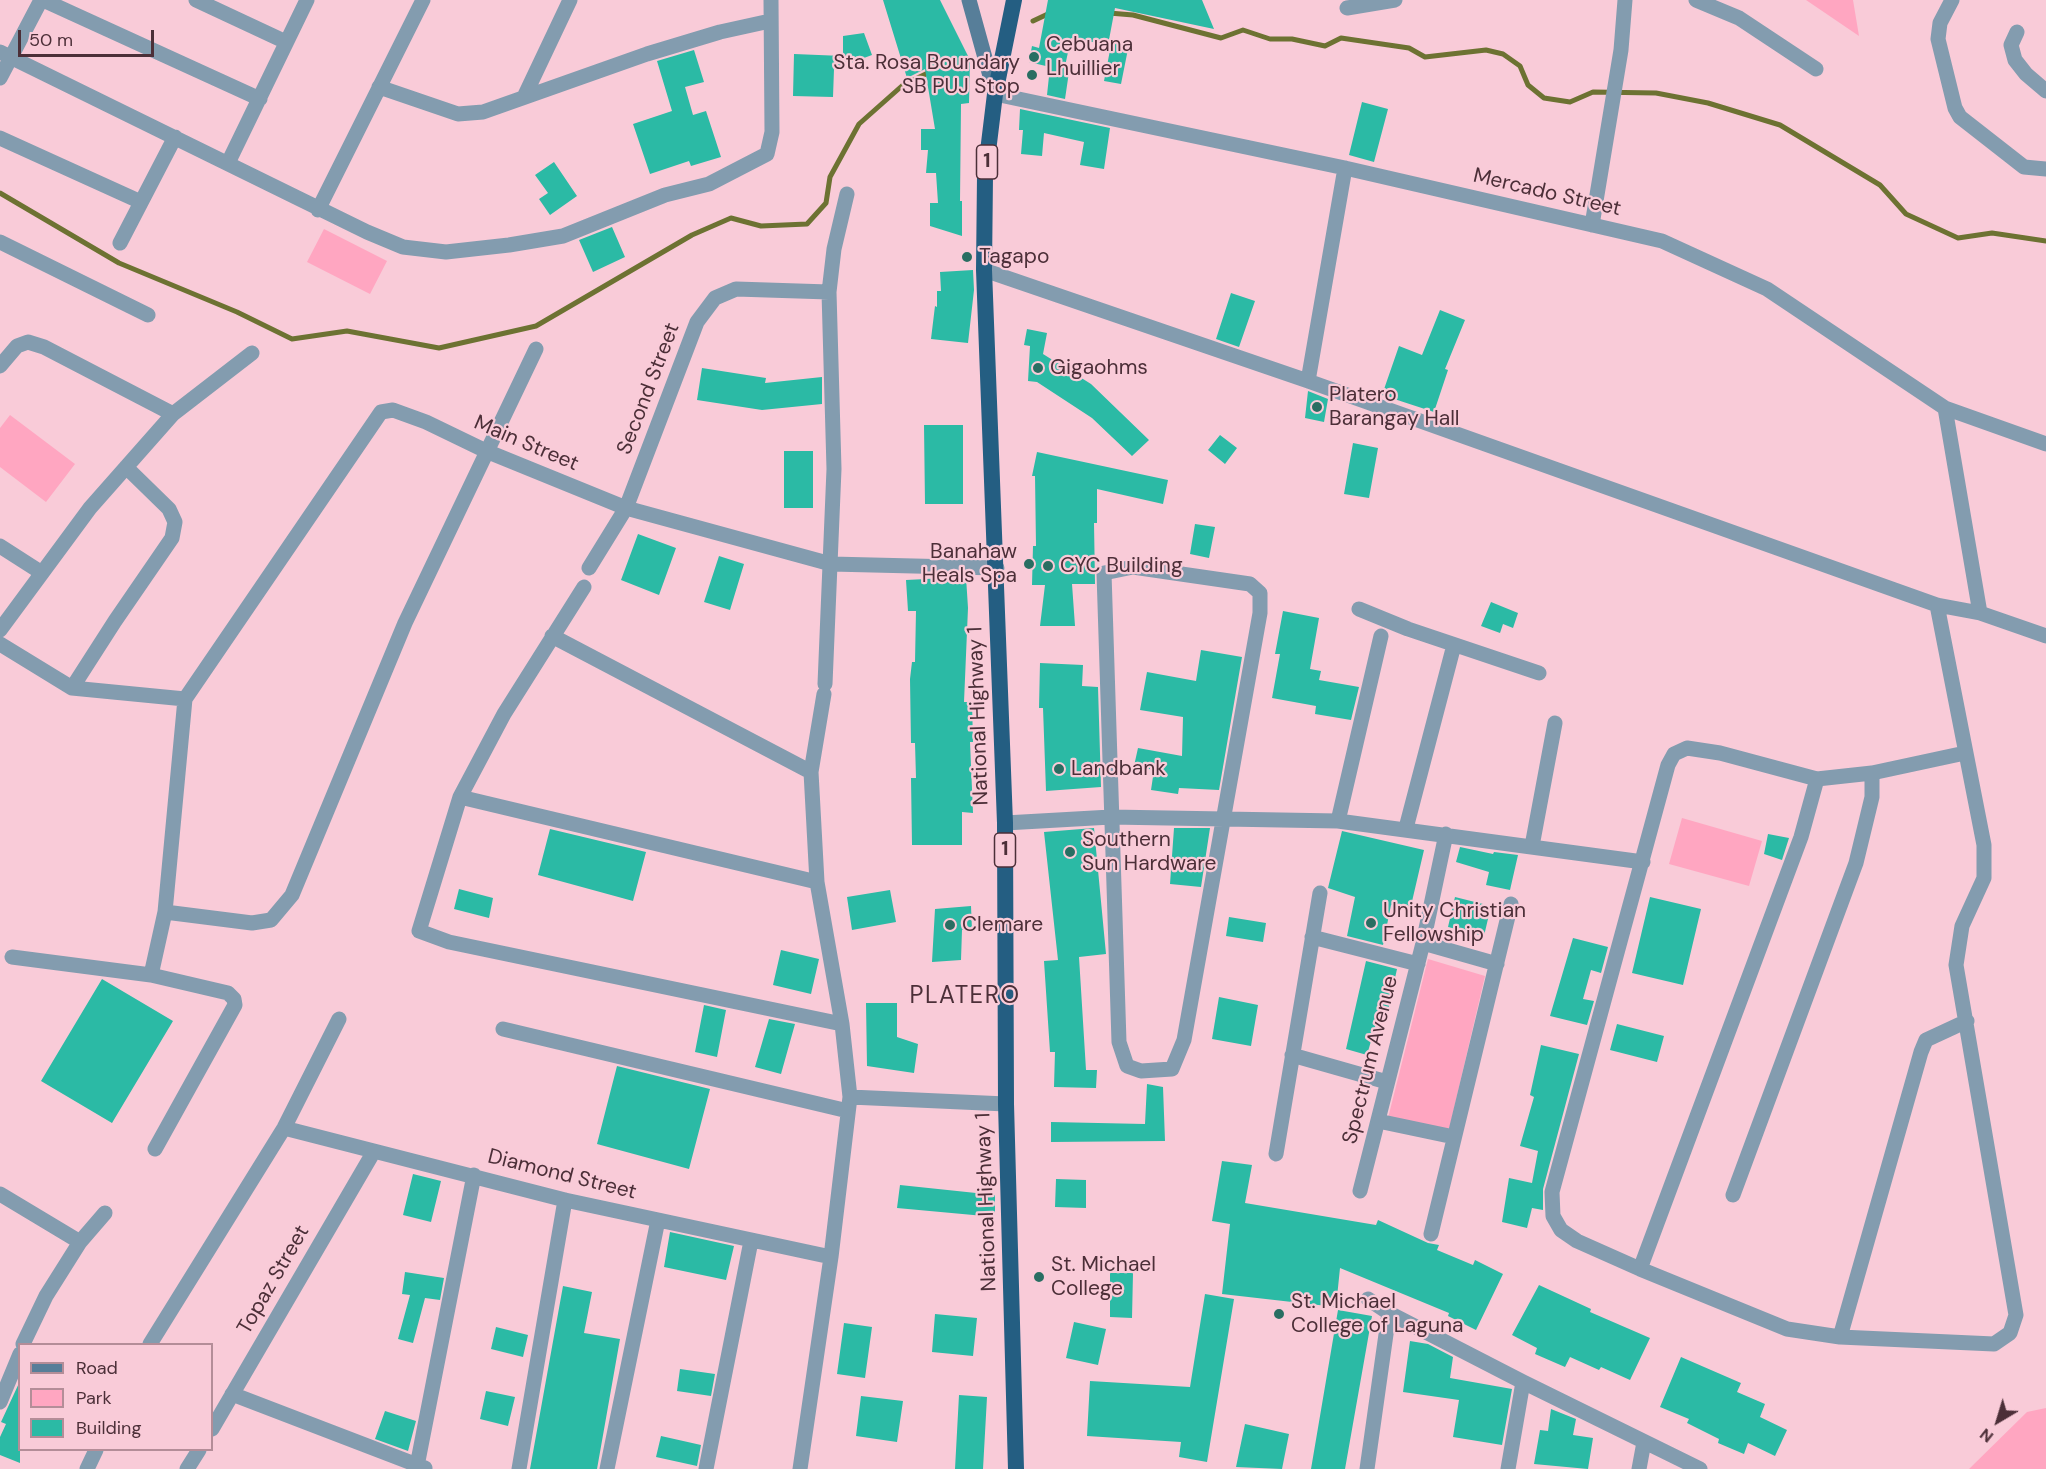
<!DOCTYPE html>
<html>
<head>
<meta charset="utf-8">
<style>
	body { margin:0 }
	#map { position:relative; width:2046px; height:1469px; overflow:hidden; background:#f9cbd8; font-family:"DM Sans",sans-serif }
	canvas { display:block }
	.legend { position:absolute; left:18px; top:1343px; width:195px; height:108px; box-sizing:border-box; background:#f9cbd8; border:2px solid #b48d98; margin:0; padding:8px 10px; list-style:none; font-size:18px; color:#4c2f38 }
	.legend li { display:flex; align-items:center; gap:12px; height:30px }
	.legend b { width:30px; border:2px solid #b48d98 }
	.north { position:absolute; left:1968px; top:1391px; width:60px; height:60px; -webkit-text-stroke:4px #f9cbd8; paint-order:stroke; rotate:218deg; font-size:16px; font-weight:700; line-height:24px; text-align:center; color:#4c2f38 }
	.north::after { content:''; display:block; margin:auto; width:21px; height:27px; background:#4c2f38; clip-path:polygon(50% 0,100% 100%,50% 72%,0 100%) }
	.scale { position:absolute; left:18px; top:30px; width:136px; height:27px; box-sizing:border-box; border:3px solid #4c2f38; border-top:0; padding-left:8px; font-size:18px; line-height:21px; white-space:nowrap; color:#4c2f38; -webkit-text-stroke:4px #f9cbd8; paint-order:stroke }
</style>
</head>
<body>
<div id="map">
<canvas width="2046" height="1469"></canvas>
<ul class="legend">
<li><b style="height:8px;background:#577e99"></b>Road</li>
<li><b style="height:16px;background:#ffa6c1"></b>Park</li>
<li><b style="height:16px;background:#2bbaa5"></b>Building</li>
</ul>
<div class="north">N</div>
<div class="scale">50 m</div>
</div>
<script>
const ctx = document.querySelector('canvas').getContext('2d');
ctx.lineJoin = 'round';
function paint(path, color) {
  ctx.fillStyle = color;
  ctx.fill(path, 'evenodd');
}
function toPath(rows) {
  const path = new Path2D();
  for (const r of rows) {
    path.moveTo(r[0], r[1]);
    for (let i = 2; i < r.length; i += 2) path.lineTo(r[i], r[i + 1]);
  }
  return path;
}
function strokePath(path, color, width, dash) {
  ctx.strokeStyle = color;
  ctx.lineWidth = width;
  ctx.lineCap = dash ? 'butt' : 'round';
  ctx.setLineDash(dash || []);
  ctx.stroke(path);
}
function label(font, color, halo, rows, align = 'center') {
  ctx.font = font + ' "DM Sans",sans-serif';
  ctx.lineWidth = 4.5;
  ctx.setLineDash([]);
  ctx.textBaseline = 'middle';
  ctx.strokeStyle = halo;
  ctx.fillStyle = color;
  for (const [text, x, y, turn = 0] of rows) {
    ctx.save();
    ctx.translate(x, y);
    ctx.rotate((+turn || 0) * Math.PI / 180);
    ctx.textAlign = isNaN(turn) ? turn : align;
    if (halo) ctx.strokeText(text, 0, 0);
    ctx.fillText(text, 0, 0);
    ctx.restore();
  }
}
const green = toPath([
	[1806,0,1853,0,1859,36],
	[324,229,387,261,370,294,307,262],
	[10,415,75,464,46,502,0,467,0,428],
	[1682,818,1762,841,1749,886,1669,864],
	[1428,959,1485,976,1448,1134,1388,1118],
	[2046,1408,2046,1469,1969,1469,2027,1412]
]);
const stream = toPath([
	[1109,13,1133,15,1221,38,1243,30,1270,39,1292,39,1325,46,1341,38,1409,48,1425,57,1486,50,1503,54,1520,66,1528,85,1544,98,1570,102,1593,92,1656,93,1708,103,1780,125,1880,185,1906,214,1958,238,1992,233,2046,241],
	[1033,21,1050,13],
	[0,193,119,263,237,312,292,339,347,331,439,348,536,326,692,235,731,218,761,226,807,224,826,203,830,177,859,124,903,85,932,71]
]);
const building = toPath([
	[883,0,940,0,970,60,969,103,961,104,960,201,962,201,962,236,930,226,930,203,938,203,936,173,926,173,928,150,921,150,921,129,935,129,925,69,907,78],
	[1048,0,1202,0,1214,29,1115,8,1108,45,1071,38,1064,71,1069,72,1065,99,1047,95,1050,67,1029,62,1032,46,1039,48],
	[864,33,872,55,834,69,833,97,793,96,794,54,843,56,843,36],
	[1112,40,1129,44,1121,84,1104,81],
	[694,50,704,82,685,87,693,115,706,111,721,157,691,166,689,161,650,174,633,124,672,111,657,61],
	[1362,102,1388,109,1374,162,1349,155],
	[1020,109,1110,128,1104,169,1080,165,1084,142,1044,133,1042,156,1021,154,1023,130,1019,130],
	[554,162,577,196,550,215,539,199,548,193,535,175],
	[612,227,625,257,593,272,579,240],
	[973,270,974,290,968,343,931,339,935,306,937,307,937,291,941,291,940,272],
	[1231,293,1255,301,1239,347,1216,339],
	[1440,310,1465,320,1445,369,1448,370,1434,412,1382,395,1399,346,1422,355],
	[1027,329,1047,333,1043,354,1091,384,1149,440,1132,456,1092,418,1037,382,1028,381,1030,346,1024,345],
	[702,368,766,378,765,383,822,377,822,404,762,410,697,400],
	[1308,391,1328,399,1324,422,1305,418],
	[924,425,963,425,963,504,925,504],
	[1220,435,1237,448,1225,464,1208,450],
	[1353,443,1378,448,1369,498,1344,494],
	[784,451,813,451,813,508,784,508],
	[1037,452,1168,480,1163,504,1097,489,1097,523,1094,523,1095,584,1072,584,1075,626,1040,626,1045,585,1032,585,1033,546,1036,546,1035,476,1032,476],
	[1195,524,1215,527,1209,558,1190,554],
	[638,534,676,548,659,595,621,580],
	[719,556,744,564,730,610,704,602],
	[966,577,968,608,964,702,972,702,973,742,970,742,973,813,962,812,962,845,912,845,911,778,916,778,915,743,911,743,910,679,912,662,915,662,916,611,908,611,906,580],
	[1491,602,1518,613,1513,628,1503,624,1500,633,1481,626],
	[1283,611,1319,618,1310,669,1321,671,1319,680,1359,687,1351,720,1315,714,1316,706,1272,698,1280,654,1275,654],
	[1201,650,1242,657,1219,790,1179,788,1178,794,1151,790,1154,770,1134,766,1138,748,1182,756,1183,717,1140,710,1147,672,1196,681],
	[1040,663,1083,665,1082,686,1098,687,1101,787,1046,791,1043,708,1039,708],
	[1094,828,1106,954,1079,957,1086,1070,1097,1070,1096,1088,1054,1087,1055,1052,1050,1052,1044,961,1058,960,1044,832],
	[1174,828,1210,828,1201,887,1170,884],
	[550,829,646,852,633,901,538,875],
	[1342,831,1424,850,1410,910,1391,905,1383,945,1347,936,1355,897,1328,888],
	[1768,834,1789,838,1782,860,1764,854],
	[1460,847,1493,854,1494,852,1518,855,1510,890,1486,885,1489,872,1456,862],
	[459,889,493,898,489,918,454,909],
	[890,890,896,922,852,930,847,897],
	[1455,897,1491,906,1484,936,1448,927],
	[1650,897,1701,909,1683,985,1632,973],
	[971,906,972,930,962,930,961,960,932,962,935,909],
	[1229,917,1266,923,1263,942,1226,936],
	[1573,938,1608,947,1601,973,1591,970,1583,999,1594,1001,1587,1025,1550,1016],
	[781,950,819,959,811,994,773,985],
	[1366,961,1397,969,1387,1015,1379,1013,1367,1055,1346,1049],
	[102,979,173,1021,112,1123,41,1081],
	[1219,997,1258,1005,1251,1046,1212,1039],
	[866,1003,897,1003,897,1037,918,1044,914,1073,867,1066],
	[704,1005,726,1010,717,1057,695,1052],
	[769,1019,795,1024,781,1074,755,1067],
	[1617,1024,1664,1036,1657,1062,1610,1050],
	[1541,1045,1579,1054,1543,1189,1543,1210,1532,1208,1527,1228,1502,1222,1509,1178,1532,1183,1538,1151,1520,1146,1534,1097,1530,1095],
	[617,1066,710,1089,689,1169,597,1144],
	[1147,1084,1163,1087,1165,1141,1051,1142,1051,1122,1145,1124],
	[1222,1161,1252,1165,1245,1203,1376,1225,1378,1220,1428,1243,1439,1245,1437,1250,1473,1265,1475,1260,1503,1274,1476,1330,1448,1316,1449,1313,1340,1268,1336,1307,1222,1294,1230,1224,1212,1221],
	[413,1174,441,1181,431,1222,403,1215],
	[1056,1179,1086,1180,1086,1208,1055,1207],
	[900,1185,995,1195,995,1217,897,1208],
	[670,1232,734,1246,726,1280,664,1267],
	[405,1272,444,1278,440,1300,425,1298,413,1343,398,1339,410,1295,402,1294],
	[1110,1273,1133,1273,1132,1318,1110,1317],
	[1539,1285,1591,1309,1590,1312,1650,1338,1630,1380,1601,1367,1599,1370,1570,1357,1565,1367,1535,1354,1537,1348,1512,1335],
	[563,1286,592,1292,584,1333,620,1339,597,1469,530,1469],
	[1205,1294,1234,1299,1207,1462,1179,1457,1181,1442,1087,1436,1090,1381,1190,1387],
	[1338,1310,1372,1316,1345,1469,1311,1469],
	[935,1314,977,1318,973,1356,932,1352],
	[1074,1322,1106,1329,1098,1365,1066,1358],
	[844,1323,872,1327,865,1378,837,1374],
	[496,1327,528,1335,523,1357,491,1349],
	[1410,1341,1428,1344,1453,1357,1450,1378,1512,1389,1502,1445,1453,1437,1459,1400,1403,1392],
	[1681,1357,1741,1383,1737,1392,1765,1404,1760,1417,1787,1430,1775,1456,1748,1443,1744,1454,1718,1443,1719,1439,1687,1423,1689,1419,1660,1407],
	[680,1369,715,1374,711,1396,677,1391],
	[20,1381,20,1463,0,1455,0,1437,6,1424,1,1422],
	[486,1391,515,1397,508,1426,480,1419],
	[959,1395,987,1397,983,1469,955,1469],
	[861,1396,903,1401,897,1442,856,1436],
	[1551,1409,1576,1419,1573,1435,1593,1438,1588,1469,1534,1464,1540,1430,1548,1431],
	[385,1411,416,1421,408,1451,375,1439],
	[1245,1424,1289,1434,1282,1469,1236,1467],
	[661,1436,701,1445,697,1466,656,1457]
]);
const minor = toPath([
	[43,0,260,99],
	[196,0,286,42],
	[1696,0,1739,18,1816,69],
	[1952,0,1940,23,1938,39,1955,108,1960,117,2024,167,2046,169],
	[1347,8,1395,0],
	[2017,32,2011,45,2015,60,2026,74,2046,91],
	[0,52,367,232,403,247,446,252,509,245,563,236,665,195,709,184,767,154,772,132,771,0],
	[0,78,41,0],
	[379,87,458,114,483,112,647,54,720,32,770,21],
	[995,94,1345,168,1662,241,1767,289,1945,408,2046,444],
	[525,95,570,0],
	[0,138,141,202],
	[228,163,307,0],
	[318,210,423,0],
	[1592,225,1621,50,1625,0],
	[0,242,148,315],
	[120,243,175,137],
	[984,270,1308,381,1937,605,1980,613,2046,636],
	[0,366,17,346,28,342,44,347,173,414],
	[1308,381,1345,168],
	[1945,408,1980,613],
	[0,546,42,573],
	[1133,567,1250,584,1260,593,1260,613,1184,1040,1172,1069,1141,1071,1127,1066,1119,1042,1104,573,1133,567],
	[589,568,626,508,697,322,715,298,736,289,829,292],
	[584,587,504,714,460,797,419,931,449,942,842,1024],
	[1937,605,1984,845,1984,878,1962,926,1956,965,2016,1315,2010,1333,1994,1344,1840,1337,1787,1329,1640,1269,1577,1241,1561,1230,1553,1216,1552,1192,1668,765,1674,754,1687,748,1720,753,1817,779,1872,773,1965,753],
	[1359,609,1408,629,1539,673],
	[0,630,90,508,173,414,252,353],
	[552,636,811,772],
	[0,644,72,688,185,699],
	[825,684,834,469,829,292,834,249,847,194],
	[72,688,115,621,172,538,175,522,169,509,126,467],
	[460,797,817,882],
	[1338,821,1381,636],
	[1005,823,1111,817,1338,821,1643,862],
	[1406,828,1454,645],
	[1532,846,1555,723],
	[165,912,252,923,271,920,292,895,405,623,536,349],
	[1312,937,1418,964],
	[1423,943,1497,964],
	[12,957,151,975],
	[503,1029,848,1111],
	[1292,1055,1387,1082],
	[850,1097,1006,1104],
	[1378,1121,1454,1137],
	[284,1128,565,1200,831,1257],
	[155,1149,235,1005,234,999,228,993,151,975,165,912,185,699,381,412,393,410,426,422,486,451,626,508,831,564,997,568],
	[1276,1154,1320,893],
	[1360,1191,1423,943,1446,834],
	[0,1194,80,1242],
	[1733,1195,1856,863,1872,797,1872,773],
	[1431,1234,1511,904],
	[1640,1269,1801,837,1817,779],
	[1368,1299,1389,1313,1523,1382,1700,1469],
	[1840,1337,1921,1052,1926,1040,1967,1021],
	[23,1344,46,1296,80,1242,105,1213],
	[150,1344,284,1128,339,1019],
	[232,1394,425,1468],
	[0,1402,20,1354],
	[212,1429,373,1153],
	[417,1466,474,1175],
	[87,1469,96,1450],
	[187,1469,199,1450],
	[519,1469,565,1200],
	[607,1469,658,1220],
	[706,1469,751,1241],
	[800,1469,831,1257,850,1097,842,1024,817,882,811,772,824,694],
	[1367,1469,1389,1313],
	[1508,1469,1523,1382],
	[1639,1469,1644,1442]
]);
const secondary = toPath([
	[969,0,995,94]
]);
const trunk = toPath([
	[1014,0,995,94,985,176,984,270,1005,823,1006,1104,1016,1469]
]);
const markers = [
	[1034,57,6,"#296e62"],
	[1032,75,6,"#296e62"],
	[967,257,6,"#296e62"],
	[1038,368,6,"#296e62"],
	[1317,407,6,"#296e62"],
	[1029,564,6,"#296e62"],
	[1048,566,6,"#296e62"],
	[1059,769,6,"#296e62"],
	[1070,852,6,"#296e62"],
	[1371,923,6,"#296e62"],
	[950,925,6,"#296e62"],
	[1039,1277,6,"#296e62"],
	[1279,1314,6,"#296e62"]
];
const shields = [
	[987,162,21],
	[1005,850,21]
];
const shieldNames = [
	["1",987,162],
	["1",1005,850]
];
const poiNames = [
	["Cebuana",1046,45],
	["Lhuillier",1046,69],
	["Sta. Rosa Boundary",1020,63,"right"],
	["SB PUJ Stop",1020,87,"right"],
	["Tagapo",979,257],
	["Gigaohms",1050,368],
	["Platero",1329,395],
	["Barangay Hall",1329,419],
	["Banahaw",1017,552,"right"],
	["Heals Spa",1017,576,"right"],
	["CYC Building",1060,566],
	["Landbank",1071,769],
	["Southern",1082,840],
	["Sun Hardware",1082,864],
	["Unity Christian",1383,911],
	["Fellowship",1383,935],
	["Clemare",962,925],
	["St. Michael",1051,1265],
	["College",1051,1289],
	["St. Michael",1291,1302],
	["College of Laguna",1291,1326]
];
const streetNames = [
	["Mercado Street",1547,193,13],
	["Second Street",649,389,-69],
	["Main Street",526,444,23],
	["National Highway 1",979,716,-92],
	["Spectrum Avenue",1371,1060,-76],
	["Diamond Street",562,1175,14],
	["National Highway 1",987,1202,-92],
	["Topaz Street",274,1280,-60]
];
const quarterNames = [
	["PLATERO",965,997]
];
paint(green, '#ffa6c1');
strokePath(stream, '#6d7232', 5);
paint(building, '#2bbaa5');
strokePath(minor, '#839caf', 15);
strokePath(secondary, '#577e99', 15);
strokePath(trunk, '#245e82', 16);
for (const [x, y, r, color] of markers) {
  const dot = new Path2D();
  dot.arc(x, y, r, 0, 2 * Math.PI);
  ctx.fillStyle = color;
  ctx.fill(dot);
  strokePath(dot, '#f9cbd8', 2);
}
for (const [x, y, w] of shields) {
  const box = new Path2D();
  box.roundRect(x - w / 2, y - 17, w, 34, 4.5);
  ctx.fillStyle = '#f9cbd8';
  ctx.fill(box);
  strokePath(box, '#4c2f38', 1.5);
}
label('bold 20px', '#4c2f38', null, shieldNames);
label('21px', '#4c2f38', '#f9cbd8', poiNames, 'left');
label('21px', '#4c2f38', '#f9cbd8', streetNames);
ctx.letterSpacing = '1.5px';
label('24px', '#4c2f38', '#f9cbd8', quarterNames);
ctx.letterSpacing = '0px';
</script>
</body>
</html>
